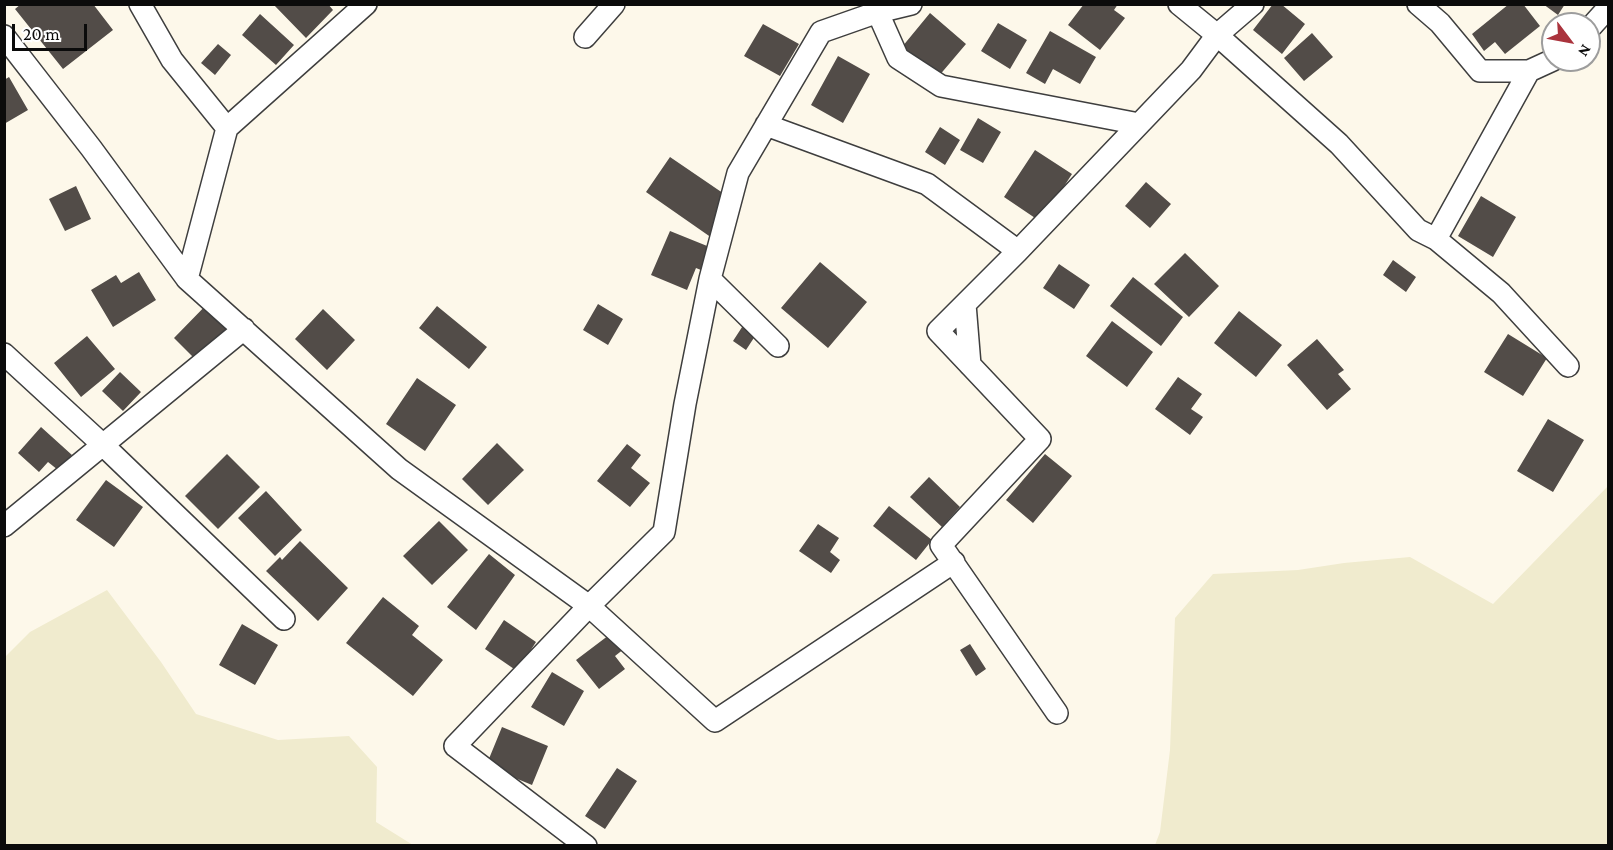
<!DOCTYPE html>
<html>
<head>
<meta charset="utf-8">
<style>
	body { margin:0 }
	#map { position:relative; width:1613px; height:850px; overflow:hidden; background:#fdf8ea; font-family:"Crimson Pro",serif }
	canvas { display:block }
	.frame { position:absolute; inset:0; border:6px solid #0b0b0b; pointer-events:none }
	.north { position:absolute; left:1541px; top:12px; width:60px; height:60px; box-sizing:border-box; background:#fff; border:2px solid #9d9d9d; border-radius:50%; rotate:122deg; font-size:16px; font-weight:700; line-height:24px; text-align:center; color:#0b0b0b }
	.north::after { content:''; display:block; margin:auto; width:21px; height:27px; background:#aa333d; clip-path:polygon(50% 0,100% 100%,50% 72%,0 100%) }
	.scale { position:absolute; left:12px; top:24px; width:75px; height:27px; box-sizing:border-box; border:3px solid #0b0b0b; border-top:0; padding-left:8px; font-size:18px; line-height:21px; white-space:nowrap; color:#0b0b0b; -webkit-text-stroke:4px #fff; paint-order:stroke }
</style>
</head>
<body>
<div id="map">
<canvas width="1613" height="850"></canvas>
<div class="frame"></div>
<div class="north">N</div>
<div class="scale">20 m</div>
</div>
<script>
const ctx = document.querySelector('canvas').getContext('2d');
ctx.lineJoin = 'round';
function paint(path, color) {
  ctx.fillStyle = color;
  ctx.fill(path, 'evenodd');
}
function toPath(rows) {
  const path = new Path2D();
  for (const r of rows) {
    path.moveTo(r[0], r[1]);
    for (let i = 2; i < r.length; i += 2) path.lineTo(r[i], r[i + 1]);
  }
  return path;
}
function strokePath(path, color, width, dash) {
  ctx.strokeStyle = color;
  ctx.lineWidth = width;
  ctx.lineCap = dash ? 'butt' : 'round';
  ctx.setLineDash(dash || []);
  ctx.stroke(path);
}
const farmland = toPath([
	[1608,486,1608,845,1155,845,1160,832,1170,750,1175,618,1213,574,1298,570,1344,563,1410,557,1493,604],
	[107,590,161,662,196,714,278,740,349,736,377,767,376,822,413,845,5,845,5,657,30,632]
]);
const building = toPath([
	[21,4,93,4,113,30,63,69,15,9],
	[273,4,328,4,333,10,306,38],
	[1084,4,1118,4,1114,10,1125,18,1100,50,1068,25],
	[1273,4,1281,4,1305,24,1282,54,1253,30],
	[1509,4,1523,4,1540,26,1505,54,1495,42,1484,51,1472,34],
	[1543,4,1565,4,1558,15],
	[930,13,966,44,938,77,902,47],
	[260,14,294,45,276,65,242,35],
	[998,23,1027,40,1010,69,981,51],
	[763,24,799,44,780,76,744,56],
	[1050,31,1096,57,1080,84,1053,69,1045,84,1026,73],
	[1312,33,1333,57,1304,81,1284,58],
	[218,44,231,55,215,75,201,63],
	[838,56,870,74,843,123,811,105],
	[9,77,28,110,4,124,4,80],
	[978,118,1001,132,983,163,960,150],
	[940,127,960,140,945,165,925,152],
	[1035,150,1072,174,1041,222,1004,197],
	[670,157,736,202,712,238,646,192],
	[1146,182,1171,204,1150,228,1125,206],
	[76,186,91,219,65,231,49,199],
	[1481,196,1516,217,1493,257,1458,236],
	[670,231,722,252,713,275,696,268,687,290,651,275],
	[1185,253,1219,286,1189,317,1154,284],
	[1393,260,1416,277,1406,292,1383,275],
	[820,262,867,302,828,348,781,308],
	[1059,264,1090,285,1074,309,1043,288],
	[139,272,156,300,113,327,91,290,116,275,121,283],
	[1133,277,1183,317,1161,346,1110,306],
	[213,298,241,325,201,365,174,338],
	[598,304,623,319,608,345,583,330],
	[437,306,487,347,469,369,419,328],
	[323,309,355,340,327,370,295,339],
	[1239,311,1282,345,1256,377,1214,343],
	[746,321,759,330,746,350,733,341],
	[1112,321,1153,352,1127,387,1086,356],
	[1508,334,1547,358,1523,396,1484,372],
	[87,336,115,369,81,397,54,363],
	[1317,339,1344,370,1338,374,1351,389,1327,410,1287,365],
	[120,372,141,392,123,411,102,391],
	[1178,377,1202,394,1191,409,1203,417,1190,435,1155,409],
	[417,378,456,405,425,451,386,424],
	[1548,419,1584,440,1553,492,1517,471],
	[41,427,72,455,58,470,48,462,39,472,18,453],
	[497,443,524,470,488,505,462,479],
	[627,444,641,455,631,468,650,483,630,507,597,481],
	[227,454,260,487,218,529,185,496],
	[1045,454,1072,476,1033,523,1006,500],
	[929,477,960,507,942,527,910,497],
	[106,480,143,507,114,547,76,520],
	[266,491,302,530,275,556,238,518],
	[889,506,932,540,916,560,873,526],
	[439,521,468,550,432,585,403,556],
	[818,524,839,538,830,552,840,560,831,573,799,551],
	[300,541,348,588,318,621,266,571,280,557,282,560],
	[489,554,515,575,476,630,447,607],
	[383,597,419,626,412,635,443,660,413,696,346,643],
	[504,620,536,642,517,671,485,649],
	[242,624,278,645,255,685,219,665],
	[617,629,629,645,615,656,625,669,599,689,576,660],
	[970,644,986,669,976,676,960,650],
	[552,672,584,691,564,726,531,707],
	[502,727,548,746,532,785,486,766],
	[617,768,637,781,605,829,585,816]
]);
const minor = toPath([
	[140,4,172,60,227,128,187,279,399,469,589,606,455,746,586,846],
	[874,4,898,58,941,86,1139,124],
	[1179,4,1217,35,1253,4],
	[1418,4,1440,23,1480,71,1529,71,1553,60],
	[1589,29,1608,8],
	[4,36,91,148,187,279],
	[585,37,614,4],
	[766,125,927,184,1018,251,1191,70,1217,35,1339,144,1418,230,1436,239,1501,293,1568,366],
	[227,128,366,4],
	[1436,239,1529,71],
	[1018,251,938,331,1040,439,941,545,1057,713],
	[710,279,685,404,664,532,589,606,715,721,954,562],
	[965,304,970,365],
	[778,346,710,279,738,173,821,32,878,12,911,4],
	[4,354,103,445,284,619],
	[4,526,244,329]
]);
paint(farmland, '#f0ebce');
paint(building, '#524c48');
strokePath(minor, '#3e3e3e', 24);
strokePath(minor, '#fff', 21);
</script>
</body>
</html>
